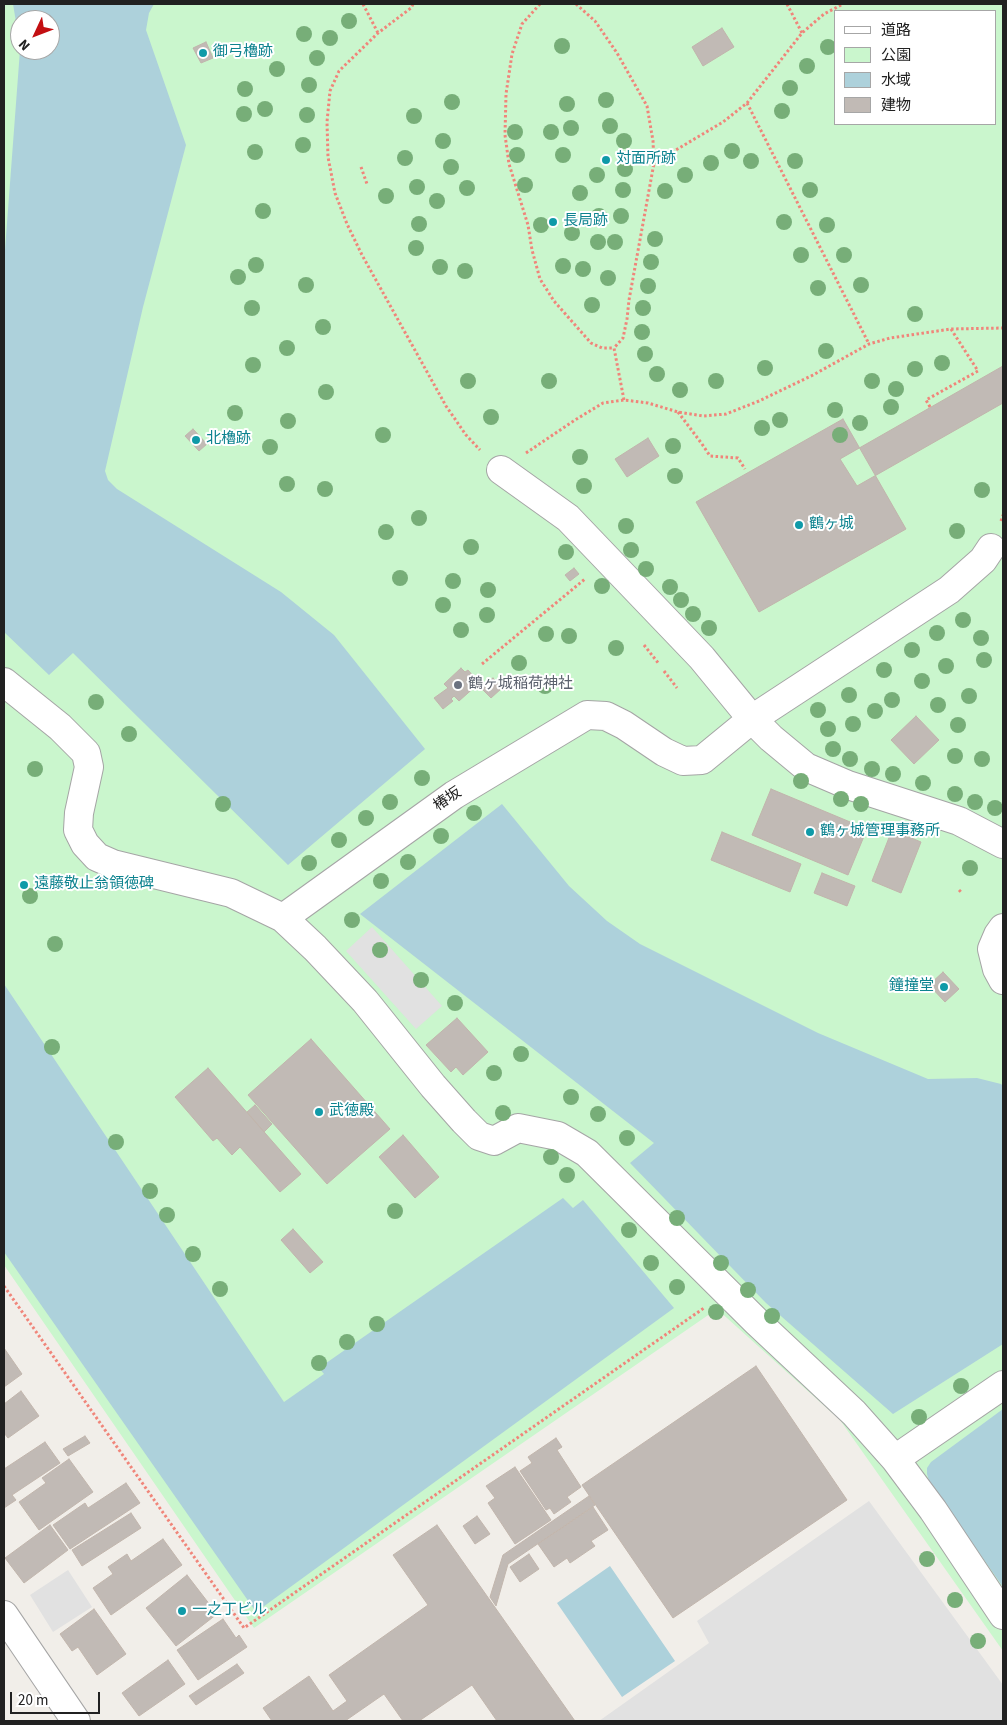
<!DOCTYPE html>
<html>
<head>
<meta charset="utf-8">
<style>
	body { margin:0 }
	#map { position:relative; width:1007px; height:1725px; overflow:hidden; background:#f1eee9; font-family:"Source Sans 3","Noto Sans JP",sans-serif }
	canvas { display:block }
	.frame { position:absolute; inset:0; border:5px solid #212121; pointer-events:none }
	.legend { position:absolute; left:834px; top:10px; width:162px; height:115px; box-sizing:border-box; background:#fff; border:1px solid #a6a6a6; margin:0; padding:6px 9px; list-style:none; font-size:15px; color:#212121 }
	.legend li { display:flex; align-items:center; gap:10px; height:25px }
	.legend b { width:25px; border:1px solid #a6a6a6 }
	.north { position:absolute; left:10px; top:10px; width:50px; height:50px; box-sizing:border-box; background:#fff; border:1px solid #a6a6a6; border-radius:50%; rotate:227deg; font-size:14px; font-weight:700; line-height:20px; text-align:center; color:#212121 }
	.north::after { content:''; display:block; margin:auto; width:18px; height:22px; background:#c30f12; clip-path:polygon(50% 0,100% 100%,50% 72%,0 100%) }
	.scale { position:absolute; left:10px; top:1692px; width:90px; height:22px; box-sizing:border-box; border:2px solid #212121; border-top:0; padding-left:6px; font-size:15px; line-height:18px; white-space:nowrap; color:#212121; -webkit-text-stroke:4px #fff; paint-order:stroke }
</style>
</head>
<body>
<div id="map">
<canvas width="1007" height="1725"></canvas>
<div class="frame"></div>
<ul class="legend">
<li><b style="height:6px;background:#fff"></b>道路</li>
<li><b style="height:14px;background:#caf6cd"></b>公園</li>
<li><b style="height:14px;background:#add1db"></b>水域</li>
<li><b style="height:14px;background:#c1bab5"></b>建物</li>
</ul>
<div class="north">N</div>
<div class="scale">20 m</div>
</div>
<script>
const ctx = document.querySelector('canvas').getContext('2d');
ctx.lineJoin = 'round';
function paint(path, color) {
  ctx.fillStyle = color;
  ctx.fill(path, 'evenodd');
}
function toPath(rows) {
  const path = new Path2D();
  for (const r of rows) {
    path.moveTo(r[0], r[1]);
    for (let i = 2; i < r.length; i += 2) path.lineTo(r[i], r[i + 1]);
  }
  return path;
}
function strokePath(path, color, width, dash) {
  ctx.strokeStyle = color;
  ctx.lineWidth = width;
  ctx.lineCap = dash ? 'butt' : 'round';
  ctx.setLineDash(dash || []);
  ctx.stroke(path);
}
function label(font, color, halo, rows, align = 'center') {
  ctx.font = font + ' "Source Sans 3","Noto Sans JP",sans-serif';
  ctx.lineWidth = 4;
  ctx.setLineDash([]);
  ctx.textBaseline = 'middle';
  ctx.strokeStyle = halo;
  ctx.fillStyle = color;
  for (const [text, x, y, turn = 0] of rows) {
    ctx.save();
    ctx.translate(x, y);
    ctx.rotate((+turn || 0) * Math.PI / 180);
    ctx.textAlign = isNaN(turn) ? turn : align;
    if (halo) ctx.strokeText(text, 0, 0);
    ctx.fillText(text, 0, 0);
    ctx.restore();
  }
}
const park = toPath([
	[4,4,1003,4,1003,1651,840,1420,717,1309,254,1628,4,1265],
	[836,11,996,11,996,124,836,124],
	[20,20,50,20,50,50,20,50]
]);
const parking = toPath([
	[372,927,442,1006,416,1029,346,951],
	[869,1501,1003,1685,1003,1721,599,1721,709,1643,697,1621],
	[68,1570,92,1607,53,1632,30,1595]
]);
const water = toPath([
	[13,4,154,4,149,13,146,30,186,145,143,307,105,471,108,480,117,489,281,592,334,635,425,749,288,865,73,653,49,675,4,632,4,263,20,50,50,50,50,20,20,20,20,46],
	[502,804,569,886,607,921,640,944,818,1033,928,1079,977,1078,1001,1084,1003,1086,1003,1344,893,1414,766,1303,630,1163,654,1143,360,914],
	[4,984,284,1402,324,1374,319,1368,563,1198,573,1208,583,1200,674,1308,256,1612,4,1252],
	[1003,1409,1003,1587,929,1481,927,1474,927,1468,931,1462],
	[610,1566,675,1661,622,1697,557,1603]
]);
const building = toPath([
	[722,28,734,47,703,66,692,47,722,28],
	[206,42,213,58,201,63,193,48,206,42],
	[1003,366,1003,403,857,486,840,459,1003,366],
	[843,419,906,529,759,612,696,502,843,419],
	[193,429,207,444,199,451,185,436,193,429],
	[648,438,659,456,627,477,615,459,648,438],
	[574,568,579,574,570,581,565,575,574,568],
	[461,668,465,672,468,670,475,678,472,680,477,685,459,701,454,696,451,699,453,701,443,709,434,698,448,688,444,684,461,668],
	[493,678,502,688,491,698,481,688,493,678],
	[916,716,939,740,914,764,891,740,916,716],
	[771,789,867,829,848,875,752,835,771,789],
	[892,830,921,842,901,893,872,881,892,830],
	[722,832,801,864,790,892,711,860,722,832],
	[822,873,855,886,847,906,814,893,822,873],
	[943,972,959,989,945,1002,929,985,943,972],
	[457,1018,488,1052,463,1075,456,1067,451,1072,426,1045,457,1018],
	[311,1039,390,1129,327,1184,248,1095,311,1039],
	[208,1068,301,1174,280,1192,240,1147,232,1155,217,1138,213,1141,175,1097,208,1068],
	[255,1105,272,1124,264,1132,247,1112,255,1105],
	[403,1135,439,1177,415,1198,379,1157,403,1135],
	[293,1229,323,1262,310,1273,281,1240,293,1229],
	[4,1348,22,1374,4,1387,4,1348],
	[756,1366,847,1500,673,1618,582,1485,756,1366],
	[21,1391,39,1416,8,1438,4,1433,4,1404,21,1391],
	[85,1436,90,1443,68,1456,63,1449,85,1436],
	[556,1438,562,1447,557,1450,581,1487,567,1497,571,1502,554,1514,550,1508,546,1510,520,1471,532,1463,528,1457,556,1438],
	[45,1442,60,1463,12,1495,16,1500,4,1508,4,1469,45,1442],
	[69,1459,93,1492,39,1530,19,1502,46,1483,42,1478,69,1459],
	[515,1467,551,1520,515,1544,488,1503,495,1498,486,1486,515,1467],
	[126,1483,140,1503,70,1549,53,1525,85,1503,88,1508,126,1483],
	[589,1496,595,1505,508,1564,496,1606,490,1597,503,1555,589,1496],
	[593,1507,608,1530,591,1541,595,1546,570,1563,567,1558,554,1567,538,1544,593,1507],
	[131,1513,141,1528,82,1566,72,1550,131,1513],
	[477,1516,490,1534,475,1544,463,1526,477,1516],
	[50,1525,68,1550,24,1583,5,1558,50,1525],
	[437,1525,575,1721,497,1721,472,1685,419,1721,403,1721,384,1694,345,1721,272,1721,263,1708,309,1676,333,1711,347,1701,329,1675,428,1605,393,1555,437,1525],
	[163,1539,182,1565,111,1615,93,1588,113,1574,108,1567,127,1554,131,1561,163,1539],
	[529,1554,539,1569,520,1582,510,1567,529,1554],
	[187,1575,217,1614,176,1646,146,1608,187,1575],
	[94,1609,126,1654,97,1675,78,1647,72,1651,60,1634,94,1609],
	[223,1619,236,1638,239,1635,247,1647,198,1680,177,1650,223,1619],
	[168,1660,185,1684,139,1716,122,1693,168,1660],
	[237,1664,244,1673,196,1705,189,1696,237,1664]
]);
const path = toPath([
	[363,4,378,33],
	[413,4,411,8,378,33,339,71,330,91,327,122,328,157,335,193,347,224,362,255,446,406,466,435,480,450],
	[540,4,522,24,512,54,506,94,505,135,509,164,528,225,532,250,540,279,554,301,591,343,602,348,614,348],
	[576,4,595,21,617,53,647,106,653,141,654,163],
	[787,4,802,33],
	[747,103,869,344],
	[361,167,367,184],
	[624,400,614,348,623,338,627,319,629,300,654,163,723,122,747,103,802,33,824,14,843,4],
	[930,407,926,400,978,371,951,329],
	[678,412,702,444,710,456,738,458,745,469],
	[526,453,575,420,603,403,624,400,648,403,678,412,703,416,726,414,759,401,813,375,869,344,890,338,951,329,1003,328],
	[1001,521,1003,515],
	[644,645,659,664],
	[482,664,585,579],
	[664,671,677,688],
	[959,890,962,893],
	[4,1286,244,1628,704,1308]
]);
const minor = toPath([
	[501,470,568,518,702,658,752,719,771,738,806,767,848,785,959,821,1003,844],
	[4,682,60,727,86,753,89,767,79,813,78,830,85,844,97,857,113,864,231,893,283,918,315,948,365,1001,433,1086,464,1121,479,1136,494,1141,518,1128,558,1136,587,1153,757,1322,854,1413,895,1459,933,1510,1003,1615],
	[283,918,454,795,587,715,606,716,624,725,664,752,683,761,702,760,752,719,949,590,983,560,991,548],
	[1003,928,998,935,992,949,997,969,1003,980],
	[895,1459,1003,1385],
	[4,1615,76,1721]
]);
const trees = [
	[349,21],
	[304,34],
	[330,38],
	[562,46],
	[828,47],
	[317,58],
	[807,66],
	[277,69],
	[309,85],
	[790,88],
	[245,89],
	[606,100],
	[452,102],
	[567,104],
	[265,109],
	[782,111],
	[244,114],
	[307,115],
	[414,116],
	[610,126],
	[571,128],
	[515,132],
	[551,132],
	[443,141],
	[624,141],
	[303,145],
	[732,151],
	[255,152],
	[517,155],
	[563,155],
	[405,158],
	[751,161],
	[795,161],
	[711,163],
	[451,167],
	[625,169],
	[597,175],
	[685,175],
	[525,185],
	[417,187],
	[467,188],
	[623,190],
	[810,190],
	[665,191],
	[580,193],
	[386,196],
	[437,201],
	[263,211],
	[599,216],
	[621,216],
	[784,222],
	[419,224],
	[541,225],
	[827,225],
	[572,233],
	[655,239],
	[598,242],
	[615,242],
	[416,248],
	[801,255],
	[844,255],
	[651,262],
	[256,265],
	[563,266],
	[440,267],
	[583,269],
	[465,271],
	[238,277],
	[608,278],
	[306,285],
	[861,285],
	[648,286],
	[818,288],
	[592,305],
	[252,308],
	[643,308],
	[915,314],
	[323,327],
	[642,332],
	[287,348],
	[826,351],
	[645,354],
	[942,363],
	[253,365],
	[765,368],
	[915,369],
	[657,374],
	[468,381],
	[549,381],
	[716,381],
	[872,381],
	[896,389],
	[680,390],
	[326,392],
	[891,407],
	[835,410],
	[235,413],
	[491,417],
	[780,420],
	[288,421],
	[860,423],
	[762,428],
	[383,435],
	[840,435],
	[673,446],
	[270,447],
	[580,457],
	[675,476],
	[287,484],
	[584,486],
	[325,489],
	[982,490],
	[419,518],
	[626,526],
	[957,531],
	[386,532],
	[471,547],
	[631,550],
	[566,552],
	[646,569],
	[400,578],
	[453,581],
	[602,586],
	[670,587],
	[488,590],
	[681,600],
	[443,605],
	[693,614],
	[487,615],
	[963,620],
	[709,628],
	[461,630],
	[937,633],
	[546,634],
	[569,636],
	[981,638],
	[616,648],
	[912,650],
	[984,660],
	[519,663],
	[946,666],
	[884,670],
	[922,681],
	[545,686],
	[849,695],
	[969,696],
	[892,700],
	[96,702],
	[938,705],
	[818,710],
	[875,711],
	[853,724],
	[958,725],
	[828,729],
	[129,734],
	[833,749],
	[955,756],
	[850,759],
	[982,759],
	[35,769],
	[872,769],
	[893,774],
	[422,778],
	[801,781],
	[923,783],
	[955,794],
	[841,799],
	[390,802],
	[975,802],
	[223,804],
	[861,804],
	[995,808],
	[474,813],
	[366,818],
	[441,836],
	[339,840],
	[408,862],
	[309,863],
	[970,868],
	[381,881],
	[30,896],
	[352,920],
	[55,944],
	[380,950],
	[421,980],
	[455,1003],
	[52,1047],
	[521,1054],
	[494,1073],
	[571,1097],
	[503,1113],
	[598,1114],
	[627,1138],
	[116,1142],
	[551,1157],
	[567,1175],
	[150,1191],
	[395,1211],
	[167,1215],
	[677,1218],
	[629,1230],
	[193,1254],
	[651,1263],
	[721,1263],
	[677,1287],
	[220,1289],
	[748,1290],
	[716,1312],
	[772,1316],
	[377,1324],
	[347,1342],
	[319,1363],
	[961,1386],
	[919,1417],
	[927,1559],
	[955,1600],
	[978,1641]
];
const markers = [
	[203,53,5,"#0f9aa8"],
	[606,160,5,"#0f9aa8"],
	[553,222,5,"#0f9aa8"],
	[196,440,5,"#0f9aa8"],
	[799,525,5,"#0f9aa8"],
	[458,685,5,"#6b7280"],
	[810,832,5,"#0f9aa8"],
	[24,885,5,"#0f9aa8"],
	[944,987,5,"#0f9aa8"],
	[319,1112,5,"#0f9aa8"],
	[182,1611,5,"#0f9aa8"]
];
const cultureNames = [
	["御弓櫓跡",213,53],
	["対面所跡",616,160],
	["長局跡",563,222],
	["北櫓跡",206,440],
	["鶴ヶ城",809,525],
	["鶴ヶ城管理事務所",820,832],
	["遠藤敬止翁領徳碑",34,885],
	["鐘撞堂",934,987,"right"],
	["武徳殿",329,1112],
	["一之丁ビル",192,1611]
];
const worshipNames = [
	["鶴ヶ城稲荷神社",468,685]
];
const streetNames = [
	["椿坂",448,800,-34]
];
paint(park, '#caf6cd');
paint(parking, '#e1e1e1');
paint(water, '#add1db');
paint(building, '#c1bab5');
strokePath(building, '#c1b5ac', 1);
strokePath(minor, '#a5a5a5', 30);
strokePath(path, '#f0857a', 3, [2.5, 2.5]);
strokePath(minor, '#fff', 28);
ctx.fillStyle = '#77ae78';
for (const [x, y] of trees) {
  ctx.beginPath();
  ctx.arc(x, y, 8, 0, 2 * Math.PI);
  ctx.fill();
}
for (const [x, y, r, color] of markers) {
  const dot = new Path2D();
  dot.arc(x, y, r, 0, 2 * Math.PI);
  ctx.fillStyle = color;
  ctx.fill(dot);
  strokePath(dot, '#fff', 2);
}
label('15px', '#0d838f', '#fff', cultureNames, 'left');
label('15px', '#5b616d', '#fff', worshipNames, 'left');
label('15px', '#212121', '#fff', streetNames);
</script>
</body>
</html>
